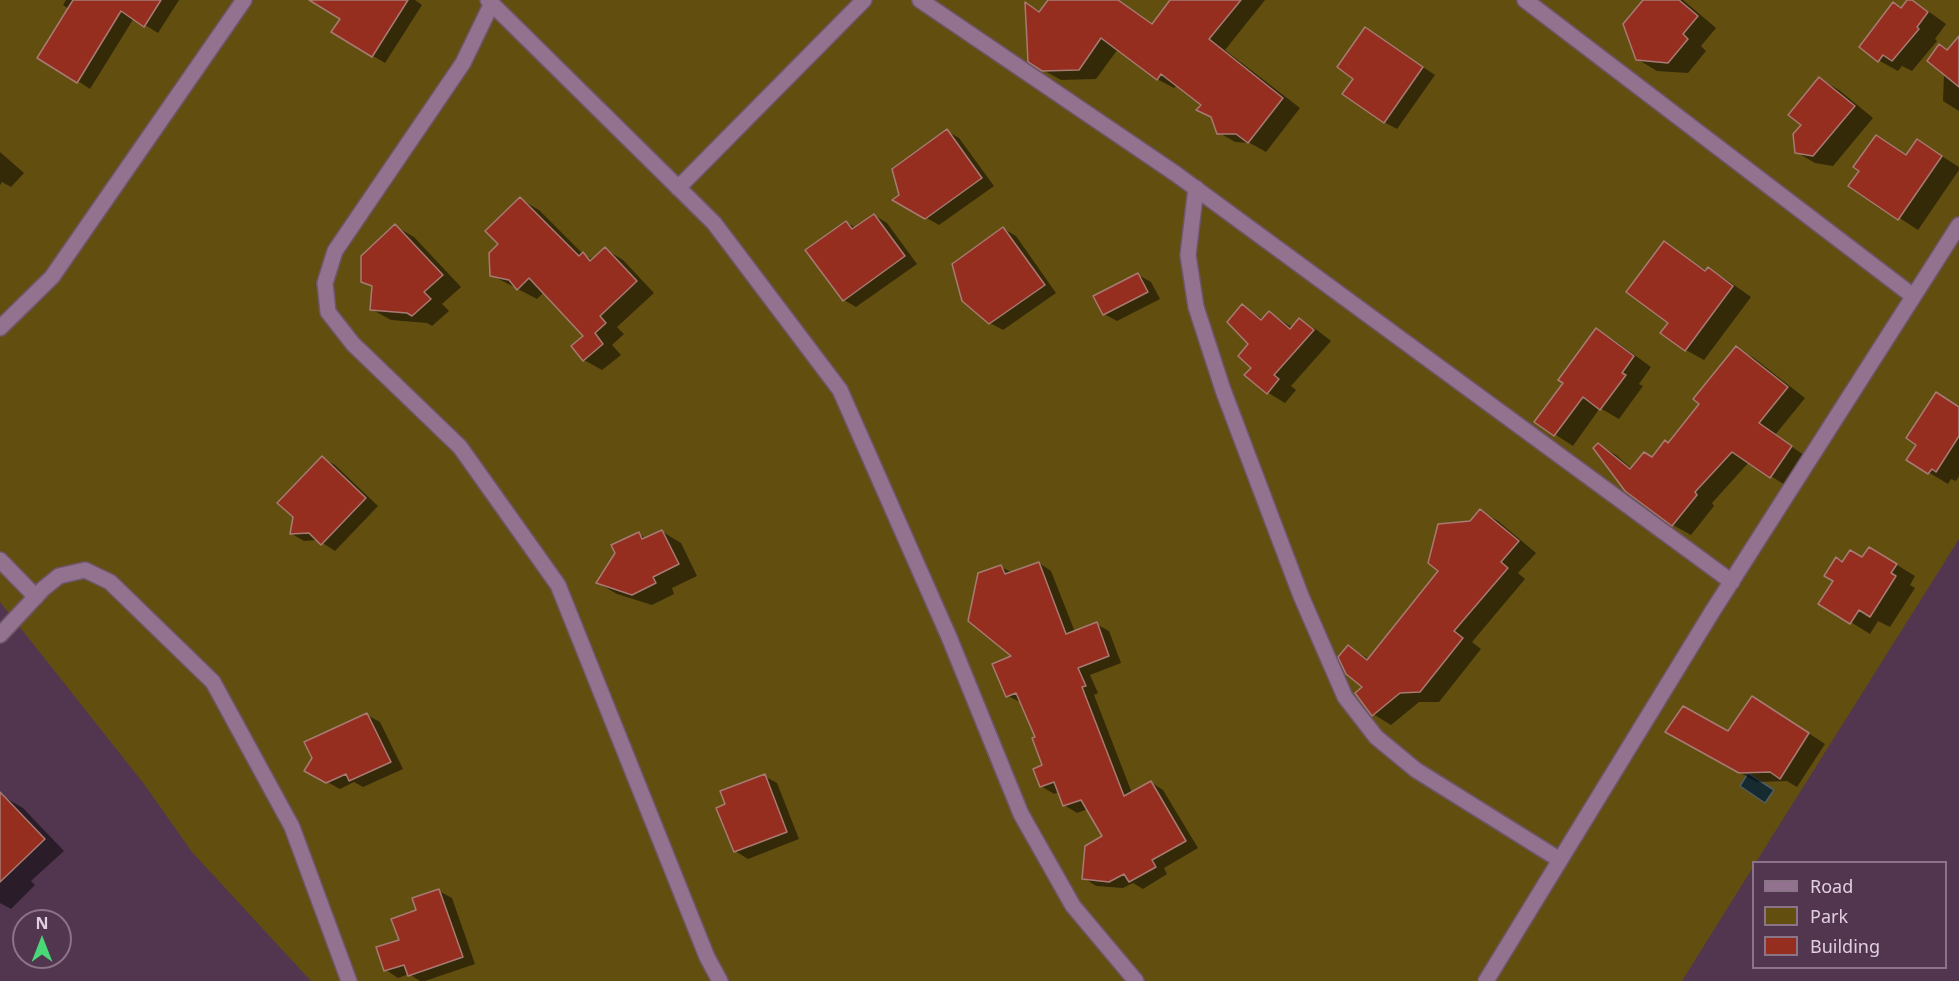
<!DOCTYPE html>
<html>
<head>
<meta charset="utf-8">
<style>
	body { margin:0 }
	#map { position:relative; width:1959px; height:981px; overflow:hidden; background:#52364f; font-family:"Noto Sans",sans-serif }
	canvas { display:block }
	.legend { position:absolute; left:1752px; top:861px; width:195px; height:108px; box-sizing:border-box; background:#52364f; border:2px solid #8b7388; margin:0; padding:8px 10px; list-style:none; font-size:18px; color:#e0cfde }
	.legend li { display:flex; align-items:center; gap:12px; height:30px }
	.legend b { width:30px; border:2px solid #8b7388 }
	.north { position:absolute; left:12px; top:909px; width:60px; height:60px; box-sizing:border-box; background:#52364f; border:2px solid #8b7388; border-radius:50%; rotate:0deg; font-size:16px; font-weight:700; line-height:24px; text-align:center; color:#e0cfde }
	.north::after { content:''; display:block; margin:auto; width:21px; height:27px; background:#4ad778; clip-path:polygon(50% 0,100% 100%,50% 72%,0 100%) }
</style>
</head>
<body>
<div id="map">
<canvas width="1959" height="981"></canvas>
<ul class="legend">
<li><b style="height:8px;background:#92728e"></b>Road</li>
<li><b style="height:16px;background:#624f10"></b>Park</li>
<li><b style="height:16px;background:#962e20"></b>Building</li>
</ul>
<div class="north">N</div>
</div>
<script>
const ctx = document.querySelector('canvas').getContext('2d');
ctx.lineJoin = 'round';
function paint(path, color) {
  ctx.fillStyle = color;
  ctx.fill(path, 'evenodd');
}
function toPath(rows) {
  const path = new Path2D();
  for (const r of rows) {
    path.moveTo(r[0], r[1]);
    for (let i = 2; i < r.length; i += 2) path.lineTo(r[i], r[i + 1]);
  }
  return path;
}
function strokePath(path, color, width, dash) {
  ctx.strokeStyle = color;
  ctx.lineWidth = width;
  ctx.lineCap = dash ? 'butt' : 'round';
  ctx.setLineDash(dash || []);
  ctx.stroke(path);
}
const green = toPath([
	[0,0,1959,0,1959,539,1756,862,1754,862,1753,867,1682,981,311,981,192,852,144,784,0,602]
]);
const water = toPath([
	[1748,773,1774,790,1765,803,1740,786,1748,773]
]);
const shadow = toPath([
	[66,0,179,0,158,33,134,18,90,89,78,81,69,9,63,5],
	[312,0,415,0,422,5,385,63,373,56,342,19],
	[1050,0,1119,0,1154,25,1172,0,1265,0,1225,50,1300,108,1266,152,1250,143,1235,142,1218,132,1213,118,1203,104,1177,85,1174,88,1157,79,1118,49,1096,79,1061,80,1043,70,1027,4,1041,12],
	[1651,0,1683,0,1716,28,1701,46,1706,51,1688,73,1657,71,1637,59],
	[1909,0,1928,11,1946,24,1935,39,1937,41,1912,71,1902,66,1898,71,1878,60,1902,9],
	[1378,37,1435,75,1397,129,1384,122],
	[1959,38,1959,111,1943,101,1944,73,1949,51],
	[1820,79,1839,90,1873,118,1833,166,1815,163,1796,152,1803,125],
	[947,131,959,138,994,186,939,225,895,200,901,196],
	[1918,141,1959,167,1959,170,1918,230,1850,186,1907,156],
	[0,152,24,173,11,187,2,182,0,185],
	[520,199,539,210,583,254,593,260,605,249,623,260,654,293,617,327,624,334,612,345,621,355,602,370,584,360,585,336,544,292,537,299,491,275,500,244],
	[874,215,887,223,917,264,856,307,844,300,846,222,856,228],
	[395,226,414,237,461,287,442,304,449,311,432,326,427,323,391,320,371,309,373,287,362,281],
	[1004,229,1016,236,1056,293,1003,330,990,323],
	[1664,243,1707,271,1708,269,1727,280,1751,297,1704,360,1686,350,1670,322],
	[1138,275,1151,282,1160,299,1117,321,1104,314],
	[1243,306,1264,320,1270,313,1293,328,1299,320,1317,330,1331,341,1291,386,1296,390,1285,403,1267,392,1253,367],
	[1596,330,1614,340,1651,367,1639,384,1643,386,1619,419,1600,408,1573,446,1536,422,1565,382],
	[1736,348,1754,358,1805,398,1775,435,1808,458,1788,487,1749,462,1712,503,1714,506,1691,535,1673,525,1626,490,1598,445,1616,455,1632,469,1652,459,1669,444,1701,404],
	[1959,408,1959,476,1956,481,1951,479,1948,484,1908,460,1918,444],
	[322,458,335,465,378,506,335,551,318,540,304,541,292,534],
	[1480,511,1498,521,1536,553,1518,573,1525,579,1472,642,1481,649,1439,702,1419,702,1391,725,1373,714,1349,647,1369,659,1440,571,1471,522],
	[661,531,681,543,697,576,672,588,674,594,652,605,617,594,598,583,639,534,647,539],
	[1863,559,1889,560,1915,576,1910,585,1915,588,1890,627,1878,621,1870,634,1820,603,1843,563],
	[1039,563,1051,571,1075,632,1096,624,1109,631,1121,663,1090,675,1098,693,1094,695,1132,793,1151,782,1163,790,1198,848,1164,868,1167,874,1143,889,1133,883,1123,888,1096,886,1084,878,1104,837,1088,809,1077,813,1064,805,1059,792,1054,794,1041,786,1044,766,1037,738,1022,703,1008,696,1014,656,1001,567,1013,573],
	[1769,707,1825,744,1797,787,1787,781,1757,782,1667,732,1729,733],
	[367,715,380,722,403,769,363,787,354,782,340,789,306,770],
	[764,776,777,783,799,839,748,859,735,851,727,805],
	[4,797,23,808,64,851,31,881,35,885,11,909,0,903,0,800],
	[439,891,452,898,475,964,425,981,420,981,409,974,398,978,386,970,418,911]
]);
const building = toPath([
	[73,0,161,0,144,27,121,11,77,83,37,58,73,0],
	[309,0,408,0,372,57,331,32,340,19,309,0],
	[1048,0,1118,0,1152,24,1170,0,1241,0,1209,39,1283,98,1248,143,1236,134,1217,134,1211,117,1196,110,1201,105,1161,74,1157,80,1101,38,1079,70,1042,71,1028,62,1025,2,1039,12,1048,0],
	[1643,0,1679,0,1698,16,1683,34,1688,39,1668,63,1636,60,1623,24,1643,0],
	[1907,0,1912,0,1928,12,1917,27,1919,29,1892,61,1883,55,1878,62,1859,47,1893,2,1901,8,1907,0],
	[1365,27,1423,67,1384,123,1342,94,1353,79,1337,67,1365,27],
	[1959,36,1959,87,1927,61,1939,44,1947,50,1959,36],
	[1819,77,1855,106,1813,156,1795,153,1793,134,1801,125,1788,115,1819,77],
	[947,129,982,178,925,219,892,200,899,195,892,169,947,129],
	[1876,135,1906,155,1917,139,1942,156,1898,220,1848,186,1859,171,1853,167,1876,135],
	[520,197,579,256,583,252,590,261,605,247,637,281,600,316,606,323,595,333,603,344,583,361,571,346,583,336,529,278,517,290,509,280,490,276,489,253,498,244,485,231,520,197],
	[874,214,905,256,843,301,805,250,846,221,852,229,874,214],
	[395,224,443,275,424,292,431,299,412,316,407,313,370,310,372,286,361,282,361,256,395,224],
	[1003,227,1045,285,989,324,962,301,952,264,1003,227],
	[1664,241,1705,271,1708,267,1733,286,1685,351,1660,333,1668,323,1626,292,1664,241],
	[1138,273,1148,292,1103,315,1093,296,1138,273],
	[1242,304,1261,320,1269,311,1290,329,1299,318,1314,330,1274,375,1279,379,1267,394,1244,375,1251,368,1238,356,1248,344,1227,322,1242,304],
	[1596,328,1634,356,1622,373,1626,375,1600,410,1583,397,1554,436,1534,422,1563,383,1558,380,1596,328],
	[1736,346,1788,387,1759,423,1792,446,1770,478,1732,452,1695,492,1697,495,1672,526,1625,491,1593,448,1598,443,1630,469,1644,452,1652,457,1665,440,1668,443,1699,404,1693,399,1736,346],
	[1936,392,1959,407,1959,436,1936,472,1932,469,1928,474,1906,460,1916,445,1906,438,1936,392],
	[322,456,366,498,321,545,309,533,290,534,293,517,277,503,322,456],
	[1480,509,1519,541,1501,562,1508,568,1454,631,1463,638,1420,692,1400,693,1372,716,1355,693,1362,687,1346,674,1338,657,1348,645,1367,660,1438,571,1428,563,1438,524,1470,521,1480,509],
	[662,530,679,564,653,577,656,583,632,595,596,583,615,553,611,545,639,532,642,539,662,530],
	[1869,547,1897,564,1891,573,1896,576,1870,617,1859,610,1850,624,1818,604,1833,581,1824,576,1836,557,1842,562,1850,550,1862,557,1869,547],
	[1039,562,1066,634,1097,622,1109,656,1078,668,1086,686,1082,687,1124,796,1151,781,1186,841,1152,860,1156,867,1129,882,1124,874,1109,882,1082,879,1085,846,1102,836,1081,800,1063,806,1054,782,1040,787,1033,769,1042,765,1032,738,1035,737,1016,693,1006,697,992,664,1011,656,968,621,978,573,1001,565,1005,574,1039,562],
	[1752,696,1809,733,1780,779,1770,772,1739,773,1665,732,1683,706,1728,731,1752,696],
	[367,713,391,762,349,781,346,774,326,783,304,771,312,758,304,742,367,713],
	[765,774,787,832,734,852,716,808,725,804,720,791,765,774],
	[0,792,45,839,0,882,0,792],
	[439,889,463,957,408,976,404,965,384,971,376,947,399,940,391,919,416,910,412,898,439,889]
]);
const minor = toPath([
	[488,0,714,223,840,390,949,637,1021,814,1073,906,1136,981],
	[920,0,1176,174,1732,582],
	[1525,0,1913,296],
	[492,3,463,63,335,251,325,283,328,312,353,344,460,447,558,585,707,957,720,981],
	[678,188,864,0],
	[1196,188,1188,255,1196,307,1223,390,1301,596,1345,697,1376,737,1416,770,1560,860],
	[0,328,52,277,244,0],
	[0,560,36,597],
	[0,635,43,589,59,576,85,570,110,582,213,682,292,827,349,981],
	[1486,981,1712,612,1959,225]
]);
paint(green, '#624f10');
paint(water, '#152b2f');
strokePath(water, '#525c64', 1.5);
paint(shadow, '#0007');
paint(building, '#962e20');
strokePath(building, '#a77b73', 1.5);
strokePath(minor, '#6d566b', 18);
strokePath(minor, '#92728e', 15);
</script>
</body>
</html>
